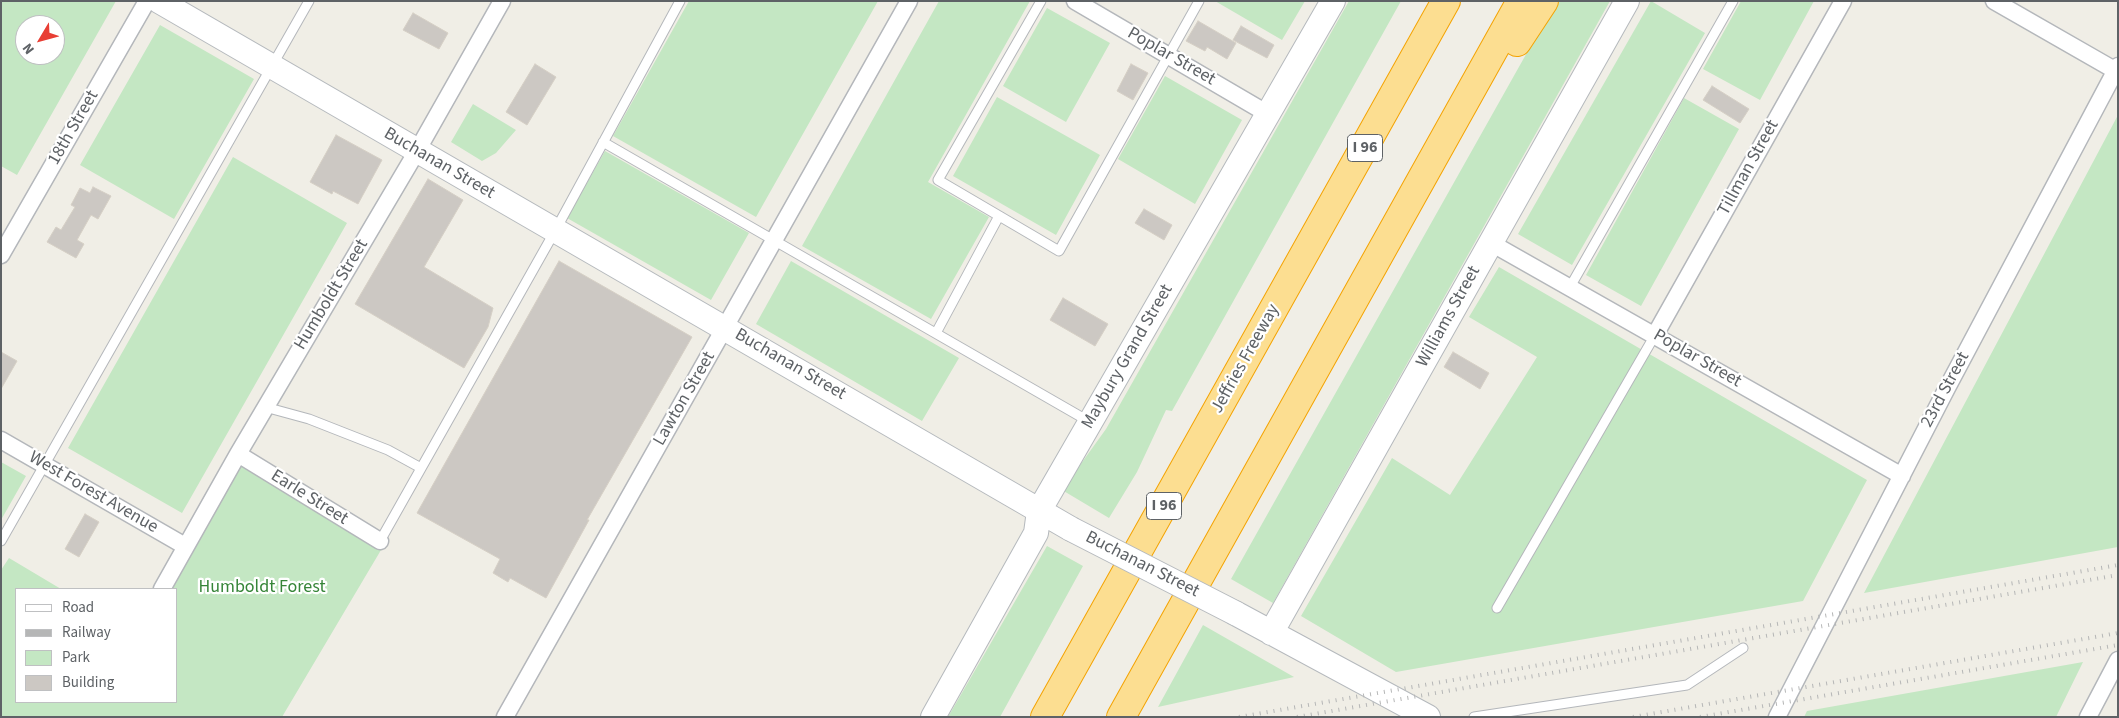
<!DOCTYPE html>
<html>
<head>
<meta charset="utf-8">
<style>
	body { margin:0 }
	#map { position:relative; width:2119px; height:718px; overflow:hidden; background:#f0eee6; font-family:"Source Sans 3",sans-serif }
	canvas { display:block }
	.frame { position:absolute; inset:0; border:2px solid #5e6266; pointer-events:none }
	.legend { position:absolute; left:15px; top:588px; width:162px; height:115px; box-sizing:border-box; background:#fff; border:1px solid #bfc0c2; margin:0; padding:6px 9px; list-style:none; font-size:15px; color:#5e6266 }
	.legend li { display:flex; align-items:center; gap:10px; height:25px }
	.legend b { width:25px; border:1px solid #bfc0c2 }
	.north { position:absolute; left:15px; top:15px; width:50px; height:50px; box-sizing:border-box; background:#fff; border:1px solid #bfc0c2; border-radius:50%; rotate:233deg; font-size:14px; font-weight:700; line-height:20px; text-align:center; color:#5e6266 }
	.north::after { content:''; display:block; margin:auto; width:18px; height:22px; background:#e83e34; clip-path:polygon(50% 0,100% 100%,50% 72%,0 100%) }
</style>
</head>
<body>
<div id="map">
<canvas width="2119" height="718"></canvas>
<div class="frame"></div>
<ul class="legend">
<li><b style="height:6px;background:#fff"></b>Road</li>
<li><b style="height:6px;background:#b5b6b6"></b>Railway</li>
<li><b style="height:14px;background:#c4e7c3"></b>Park</li>
<li><b style="height:14px;background:#ccc8c3"></b>Building</li>
</ul>
<div class="north">N</div>
</div>
<script>
const ctx = document.querySelector('canvas').getContext('2d');
ctx.lineJoin = 'round';
function paint(path, color) {
  ctx.fillStyle = color;
  ctx.fill(path, 'evenodd');
}
function toPath(rows) {
  const path = new Path2D();
  for (const r of rows) {
    path.moveTo(r[0], r[1]);
    for (let i = 2; i < r.length; i += 2) path.lineTo(r[i], r[i + 1]);
  }
  return path;
}
function strokePath(path, color, width, dash) {
  ctx.strokeStyle = color;
  ctx.lineWidth = width;
  ctx.lineCap = dash ? 'butt' : 'round';
  ctx.setLineDash(dash || []);
  ctx.stroke(path);
}
function label(font, color, halo, rows, align = 'center') {
  ctx.font = font + ' "Source Sans 3",sans-serif';
  ctx.lineWidth = 4.5;
  ctx.setLineDash([]);
  ctx.textBaseline = 'middle';
  ctx.strokeStyle = halo;
  ctx.fillStyle = color;
  for (const [text, x, y, turn = 0] of rows) {
    ctx.save();
    ctx.translate(x, y);
    ctx.rotate((+turn || 0) * Math.PI / 180);
    ctx.textAlign = isNaN(turn) ? turn : align;
    if (halo) ctx.strokeText(text, 0, 0);
    ctx.fillText(text, 0, 0);
    ctx.restore();
  }
}
const green = toPath([
	[1,1,116,1,17,175,1,166],
	[25,25,55,25,55,55,25,55],
	[689,1,878,1,756,217,613,136],
	[939,1,1030,1,928,182,989,217,931,319,802,246],
	[1215,1,1305,1,1282,40],
	[1349,1,1401,1,1172,411,1166,410,1137,472,1109,518,1062,490,1106,429],
	[1556,1,1610,1,1273,603,1231,579],
	[1651,1,1705,33,1572,265,1518,234],
	[1741,1,1814,1,1760,100,1703,69],
	[1047,8,1110,43,1066,122,1003,86],
	[160,25,254,79,174,219,80,165],
	[1165,76,1242,120,1195,204,1118,159],
	[997,97,1100,155,1056,235,953,176],
	[1684,98,1739,129,1641,306,1586,275],
	[473,104,516,130,496,153,482,161,451,142],
	[2118,115,2118,547,1864,593],
	[605,151,749,233,711,300,567,218],
	[233,157,347,223,182,513,68,448],
	[791,261,959,358,922,421,756,324],
	[1499,267,1867,480,1803,601,1396,672,1301,616,1392,458,1450,495,1537,357,1469,317],
	[1,462,26,476,1,520],
	[239,465,381,550,282,717,1,717,1,570,9,558,61,589,16,589,16,702,176,702,176,589,165,589],
	[1047,546,1083,566,1000,717,948,717],
	[1203,625,1294,677,1158,707],
	[2083,662,2056,717,1804,717,1807,711]
]);
const building = toPath([
	[413,13,448,33,439,49,403,30,413,13],
	[1198,21,1236,43,1227,59,1207,47,1205,51,1186,41,1198,21],
	[1241,26,1274,45,1267,58,1233,40,1241,26],
	[535,64,556,77,527,125,506,112,535,64],
	[1131,64,1148,73,1133,100,1117,91,1131,64],
	[1712,86,1749,109,1740,123,1703,100,1712,86],
	[336,135,382,160,358,204,333,191,332,194,310,182,336,135],
	[428,179,463,200,424,267,493,308,488,327,464,368,355,304,428,179],
	[93,187,111,196,98,219,91,215,77,240,84,244,76,258,47,242,56,227,61,230,75,207,71,205,80,188,90,193,93,187],
	[1144,209,1172,225,1164,240,1135,223,1144,209],
	[559,261,692,337,587,520,589,520,546,598,510,578,508,582,493,573,500,559,417,513,559,261],
	[1063,298,1108,324,1095,346,1050,320,1063,298],
	[1,352,17,361,1,389,1,352],
	[1453,352,1489,373,1480,389,1444,367,1453,352],
	[85,514,99,522,79,557,65,549,85,514]
]);
const lane = toPath([
	[1041,1,938,180,1059,251,1199,1],
	[603,142,1090,422],
	[1570,287,1733,1],
	[936,333,999,216],
	[265,407,309,419,388,450,421,468],
	[1,541,309,1],
	[380,541,555,231,680,1],
	[1497,608,1655,335],
	[1474,717,1687,685,1743,648]
]);
const street = toPath([
	[1075,1,1268,114],
	[1994,1,2118,72],
	[1491,243,1902,476],
	[1,255,147,1],
	[1655,335,1843,1],
	[1,440,185,546],
	[238,454,380,541],
	[162,589,238,454,417,151,502,1],
	[505,717,909,1],
	[1777,717,1947,388,2118,66],
	[2088,717,2118,660]
]);
const secondary = toPath([
	[159,1,1071,529],
	[1235,613,1428,717],
	[1271,633,1627,1],
	[933,717,1036,533,1039,511,1333,1]
]);
const highway = toPath([
	[1517,42,1544,1],
	[1045,717,1446,1],
	[1121,717,1521,1]
]);
const rail = toPath([
	[1239,717,2118,565],
	[1297,717,2118,575],
	[1633,717,2118,633],
	[1700,717,2118,645]
]);
const secondaryBridge = toPath([
	[1071,529,1235,613]
]);
const shields = [
	[1365,148,35],
	[1164,506,35]
];
const shieldNames = [
	["I 96",1365,148],
	["I 96",1164,506]
];
const streetNames = [
	["Poplar Street",1171,57,30],
	["18th Street",74,128,-60],
	["Buchanan Street",439,164,30],
	["Tillman Street",1749,168,-61],
	["Humboldt Street",332,295,-59],
	["Williams Street",1449,317,-61],
	["Maybury Grand Street",1128,357,-60],
	["Jeffries Freeway",1246,359,-61],
	["Poplar Street",1697,359,30],
	["Buchanan Street",790,365,30],
	["23rd Street",1946,390,-62],
	["Lawton Street",685,399,-60],
	["West Forest Avenue",93,493,30],
	["Earle Street",309,498,32],
	["Buchanan Street",1142,565,27]
];
const parkNames = [
	["Humboldt Forest",262,588]
];
paint(green, '#c4e7c3');
paint(building, '#ccc8c3');
strokePath(building, '#d5cfc5', 1);
strokePath(lane, '#b4b7bb', 11);
strokePath(street, '#b4b7bb', 19);
strokePath(secondary, '#b5b9bd', 26);
strokePath(highway, '#f4a302', 30);
strokePath(lane, '#fff', 9);
strokePath(street, '#fff', 16);
strokePath(secondary, '#fff', 24);
strokePath(highway, '#fcde91', 28);
strokePath(rail, '#b5b6b6', 4, [1, 6]);
strokePath(secondaryBridge, '#b5b9bd', 26, []);
strokePath(secondaryBridge, '#fff', 24);
for (const [x, y, w] of shields) {
  const box = new Path2D();
  box.roundRect(x - w / 2, y - 13.5, w, 27, 4);
  ctx.fillStyle = '#fff';
  ctx.fill(box);
  strokePath(box, '#5e6266', 1);
}
label('bold 16px', '#5e6266', null, shieldNames);
label('18px', '#5e6266', '#fff', streetNames);
label('18px', '#368538', '#fff', parkNames);
</script>
</body>
</html>
